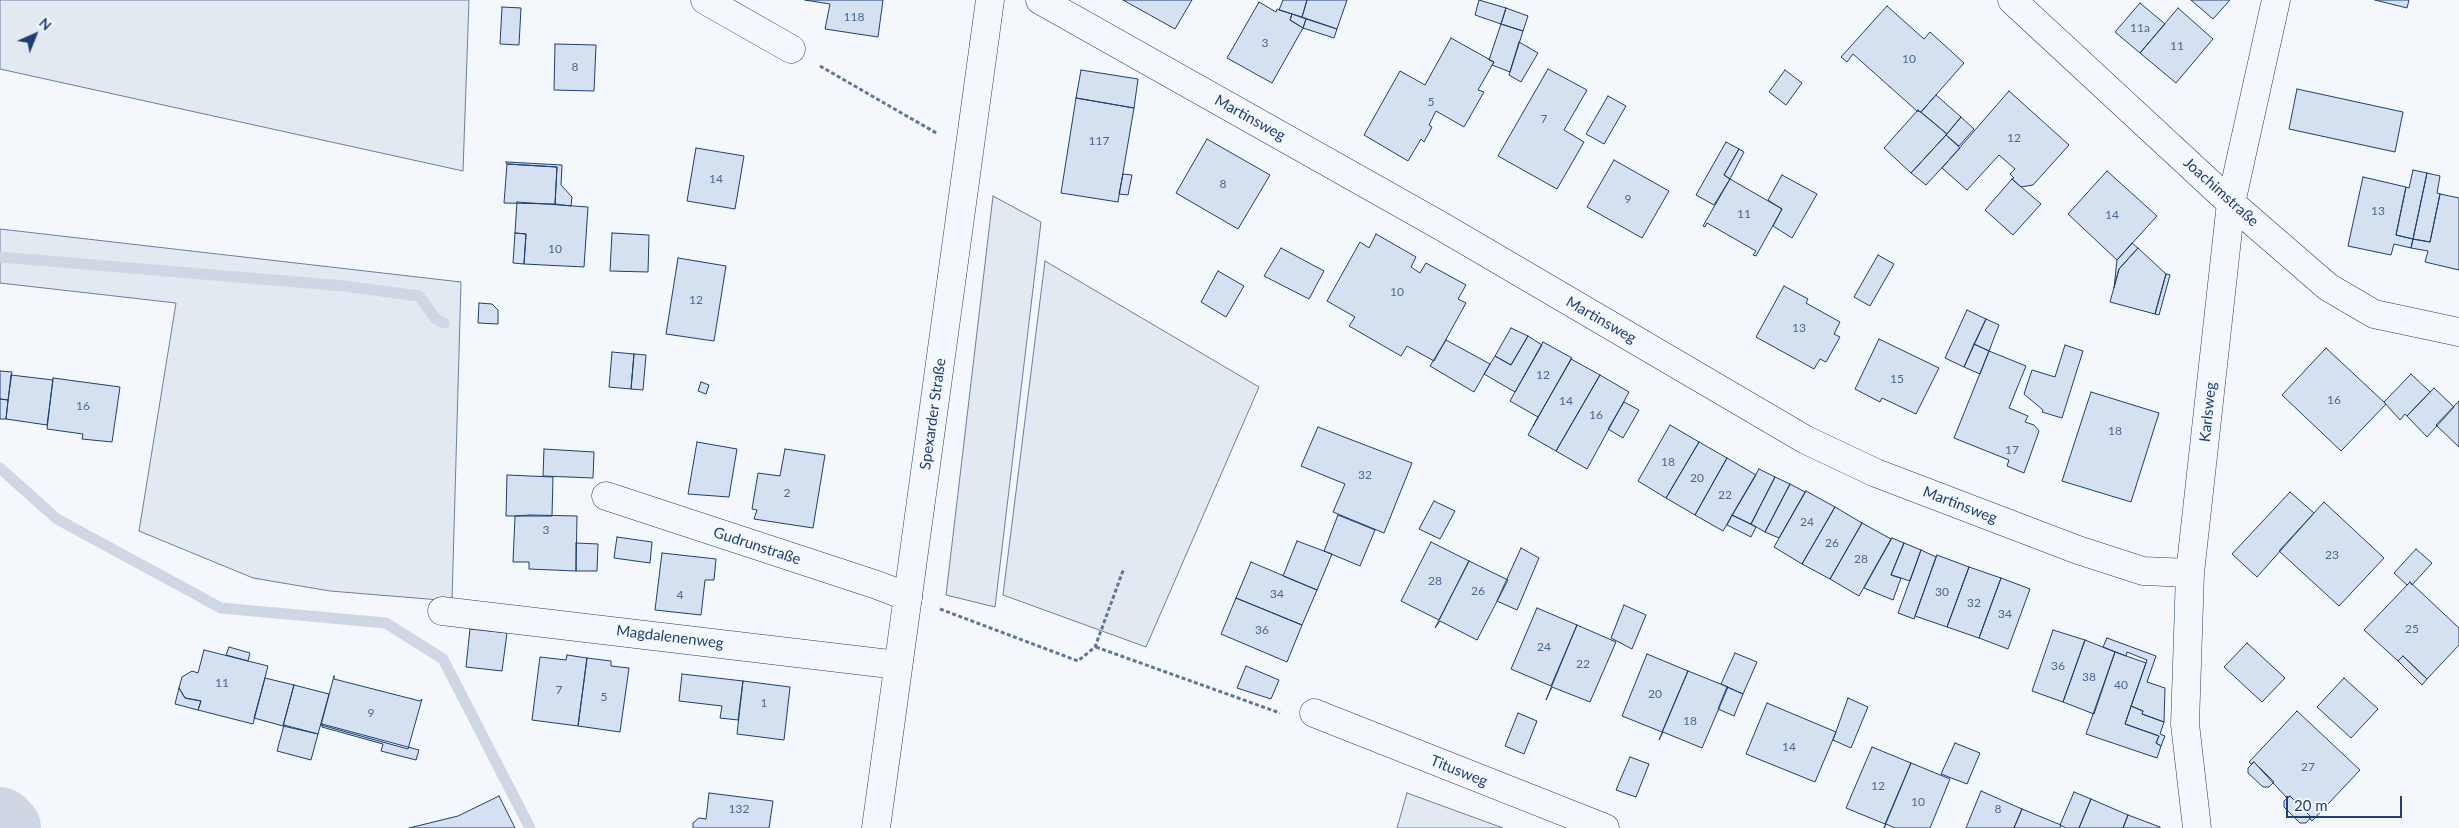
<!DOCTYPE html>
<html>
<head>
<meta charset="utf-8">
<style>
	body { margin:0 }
	#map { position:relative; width:2459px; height:828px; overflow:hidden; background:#f4f7fb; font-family:Lato,sans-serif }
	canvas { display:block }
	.north { position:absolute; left:10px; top:10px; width:50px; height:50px; -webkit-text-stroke:4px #f4f7fb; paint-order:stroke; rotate:44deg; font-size:14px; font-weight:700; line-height:20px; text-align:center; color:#1d3f73 }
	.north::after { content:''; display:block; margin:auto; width:18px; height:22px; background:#1d3f73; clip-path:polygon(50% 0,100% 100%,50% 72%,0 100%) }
	.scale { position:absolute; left:2286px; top:796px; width:116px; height:22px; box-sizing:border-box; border:2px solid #1d3f73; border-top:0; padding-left:6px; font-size:15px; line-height:18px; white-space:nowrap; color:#1d3f73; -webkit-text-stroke:4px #f4f7fb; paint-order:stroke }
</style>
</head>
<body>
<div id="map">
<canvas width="2459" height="828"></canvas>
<div class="north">N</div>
<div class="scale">20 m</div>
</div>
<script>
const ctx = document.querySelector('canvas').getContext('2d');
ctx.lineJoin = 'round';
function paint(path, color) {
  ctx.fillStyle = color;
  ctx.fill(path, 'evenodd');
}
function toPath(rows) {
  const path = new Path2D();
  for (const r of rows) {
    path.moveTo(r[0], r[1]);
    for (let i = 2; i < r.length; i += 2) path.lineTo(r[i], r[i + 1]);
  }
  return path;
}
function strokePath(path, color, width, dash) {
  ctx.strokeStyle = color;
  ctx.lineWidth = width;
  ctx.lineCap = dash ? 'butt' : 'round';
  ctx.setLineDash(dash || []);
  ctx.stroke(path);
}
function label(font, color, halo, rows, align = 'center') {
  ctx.font = font + ' Lato,sans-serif';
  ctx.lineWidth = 4;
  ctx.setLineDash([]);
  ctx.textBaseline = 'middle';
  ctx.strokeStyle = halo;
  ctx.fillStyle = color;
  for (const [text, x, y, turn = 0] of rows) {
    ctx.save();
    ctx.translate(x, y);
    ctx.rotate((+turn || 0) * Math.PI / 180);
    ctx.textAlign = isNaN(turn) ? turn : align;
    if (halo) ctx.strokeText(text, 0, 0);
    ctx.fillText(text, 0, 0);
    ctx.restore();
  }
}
const green = toPath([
	[0,0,469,0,463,171,0,69,0,0],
	[993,196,1041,222,995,607,946,595,993,196],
	[0,229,461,282,452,601,330,591,253,578,139,531,176,303,0,283,0,229],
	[1045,261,1259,387,1146,647,1003,595,1045,261],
	[1407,793,1503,828,1397,828,1407,793]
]);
const stream = toPath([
	[0,257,344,286,419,296,435,318,444,323],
	[0,468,57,519,221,608,386,623,443,659,530,828]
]);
const river = toPath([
	[0,822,6,828]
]);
const building = toPath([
	[805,0,883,0,878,37,825,29,830,4,805,0],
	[1123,0,1192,0,1175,29,1123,0],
	[1283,0,1307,0,1302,17,1279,10,1283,0],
	[1307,0,1347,0,1337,29,1302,17,1307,0],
	[1479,0,1506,8,1501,24,1475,15,1479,0],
	[2191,0,2230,0,2213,19,2191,0],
	[2375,0,2409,0,2407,8,2375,0],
	[1259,2,1276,12,1277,9,1292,14,1290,20,1303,28,1272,83,1227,58,1259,2],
	[2140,3,2165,24,2140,53,2115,32,2140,3],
	[1887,6,1924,39,1930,32,1964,63,1921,112,1917,111,1853,54,1847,62,1841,57,1887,6],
	[502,7,521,8,519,45,500,44,502,7],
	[1506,8,1528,16,1523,31,1501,24,1506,8],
	[2178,8,2213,39,2176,83,2140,53,2178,8],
	[1292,14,1306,19,1303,28,1290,20,1292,14],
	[1306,19,1337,29,1334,38,1303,28,1306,19],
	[1501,24,1523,31,1510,72,1492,65,1494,62,1489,60,1501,24],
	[1451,38,1494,62,1478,90,1484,92,1464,127,1436,111,1429,125,1432,127,1424,142,1421,139,1408,161,1364,135,1400,71,1425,85,1451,38],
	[1519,42,1538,53,1521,82,1509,75,1519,42],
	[555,44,596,45,594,91,554,90,555,44],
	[1548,69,1587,90,1564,130,1584,142,1557,189,1498,156,1548,69],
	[1081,70,1138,79,1134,108,1076,98,1081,70],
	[1785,70,1802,83,1786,105,1769,92,1785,70],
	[2297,89,2403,112,2395,152,2289,129,2297,89],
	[2009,91,2069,145,2033,185,2021,187,2012,179,2014,178,2010,174,2015,169,1999,155,1967,190,1942,168,2009,91],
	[1936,95,1961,117,1947,134,1921,112,1936,95],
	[1608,96,1626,106,1604,144,1586,134,1608,96],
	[1076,98,1134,108,1118,202,1061,193,1076,98],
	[1918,110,1947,134,1911,173,1884,148,1918,110],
	[1961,117,1974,129,1959,146,1946,135,1961,117],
	[1946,135,1960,148,1926,185,1911,173,1946,135],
	[1207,139,1270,175,1238,229,1176,193,1207,139],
	[1726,142,1739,149,1724,175,1730,179,1714,205,1696,195,1726,142],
	[696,148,744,156,735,209,687,201,696,148],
	[1739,149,1744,152,1730,179,1724,175,1739,149],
	[1614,160,1669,191,1642,238,1587,207,1614,160],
	[506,162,562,165,561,185,572,197,571,206,555,204,557,167,507,164,506,162],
	[507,164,557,167,555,204,504,203,507,164],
	[2413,170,2427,173,2413,239,2396,235,2406,187,2409,188,2413,170],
	[2107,171,2157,216,2117,260,2068,214,2107,171],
	[2427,173,2440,176,2437,193,2440,194,2430,242,2413,239,2427,173],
	[1123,174,1132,175,1128,195,1119,194,1123,174],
	[1782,175,1817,194,1792,238,1773,226,1782,209,1768,200,1782,175],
	[2363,177,2406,187,2396,235,2413,239,2411,248,2394,244,2391,255,2348,246,2363,177],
	[1730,179,1782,209,1756,256,1753,255,1756,251,1707,223,1705,227,1703,226,1730,179],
	[2012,179,2041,204,2013,235,1985,210,2012,179],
	[2440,194,2459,198,2459,270,2425,262,2428,251,2411,248,2413,239,2430,242,2440,194],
	[517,202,588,207,584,267,524,264,526,234,515,233,517,202],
	[515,233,526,234,524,264,513,263,515,233],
	[612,233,649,235,648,272,610,271,612,233],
	[1376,234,1416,257,1411,267,1420,273,1426,263,1466,285,1458,299,1466,303,1434,361,1407,346,1401,356,1349,326,1355,317,1327,301,1360,242,1369,248,1376,234],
	[2132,243,2138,248,2119,269,2114,288,2117,260,2132,243],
	[1281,248,1324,271,1309,299,1264,276,1281,248],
	[2138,248,2166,274,2155,314,2110,302,2119,269,2138,248],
	[1878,255,1894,264,1870,306,1854,297,1878,255],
	[678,258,726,266,714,341,666,334,678,258],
	[1218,271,1244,286,1226,317,1201,302,1218,271],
	[2166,274,2170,275,2159,315,2155,314,2166,274],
	[1784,286,1808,299,1806,303,1840,322,1834,334,1840,337,1826,362,1820,359,1814,369,1756,337,1784,286],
	[479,303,492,304,498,310,498,324,478,323,479,303],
	[1967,310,1986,319,1964,367,1945,358,1967,310],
	[1986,319,1999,325,1989,351,1974,344,1986,319],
	[1511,328,1528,336,1511,365,1495,356,1511,328],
	[1528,336,1542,345,1515,392,1484,374,1495,356,1511,365,1528,336],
	[1879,339,1939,368,1916,414,1882,398,1880,402,1855,389,1879,339],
	[1446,340,1490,364,1474,392,1430,366,1446,340],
	[1543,342,1572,358,1533,426,1538,417,1510,401,1543,342],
	[1974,344,1989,351,1980,374,1964,367,1974,344],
	[2065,345,2083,351,2062,418,2042,412,2043,410,2024,394,2032,370,2055,377,2065,345],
	[2326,348,2386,404,2341,451,2282,395,2326,348],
	[1989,351,2026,366,2009,408,2028,416,2025,422,2034,425,2039,431,2024,473,2007,466,2009,460,1954,438,1989,351],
	[612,352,634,354,631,389,609,387,612,352],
	[634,354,646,355,643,390,631,389,634,354],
	[1571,359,1600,375,1556,451,1528,435,1571,359],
	[0,371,12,372,8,400,0,399,0,371],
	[2411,374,2430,392,2407,416,2405,414,2400,420,2384,402,2411,374],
	[11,375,53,380,47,425,6,419,11,375],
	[1600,375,1629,392,1587,469,1556,451,1600,375],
	[53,378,120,387,112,442,82,439,83,434,47,429,53,378],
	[701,382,709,385,706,394,698,391,701,382],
	[2434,388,2454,407,2427,437,2407,416,2434,388],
	[2091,392,2159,413,2131,502,2062,481,2091,392],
	[0,399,8,400,6,419,0,419,0,399],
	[2459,401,2459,447,2436,425,2459,401],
	[1624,402,1639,410,1623,438,1608,429,1624,402],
	[1670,425,1699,442,1666,498,1638,481,1670,425],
	[1318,427,1412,463,1384,533,1333,512,1345,484,1301,466,1318,427],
	[697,442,737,449,729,497,688,494,697,442],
	[1699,442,1727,458,1695,515,1666,498,1699,442],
	[544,449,594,452,593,478,543,476,544,449],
	[785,449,825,455,813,528,754,519,757,510,752,509,758,473,780,476,785,449],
	[1727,458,1756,475,1723,531,1695,515,1727,458],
	[1759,469,1775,477,1751,524,1732,515,1759,469],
	[507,475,553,477,552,516,506,516,507,475],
	[1775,477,1790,484,1765,532,1751,524,1775,477],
	[1790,484,1805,492,1779,538,1765,532,1790,484],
	[1806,491,1835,507,1802,564,1774,547,1806,491],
	[2290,492,2314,513,2257,577,2232,554,2290,492],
	[1434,501,1455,511,1440,539,1419,529,1434,501],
	[2324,502,2384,558,2339,606,2279,551,2324,502],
	[1835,507,1862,523,1830,579,1802,564,1835,507],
	[530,515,577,516,576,571,529,569,529,562,513,562,515,516,530,515],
	[1338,515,1375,530,1360,566,1324,551,1338,515],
	[1732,515,1756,527,1751,537,1727,525,1732,515],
	[1862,523,1891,539,1859,596,1830,579,1862,523],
	[617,537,652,542,650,563,614,558,617,537],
	[1892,538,1904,543,1891,575,1901,578,1893,600,1864,588,1892,538],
	[1297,541,1332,554,1317,590,1283,576,1297,541],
	[1431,542,1469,561,1439,620,1401,601,1431,542],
	[576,543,598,544,597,571,576,571,576,543],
	[1904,543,1921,550,1910,581,1891,575,1904,543],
	[1521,548,1539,558,1517,610,1497,601,1521,548],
	[2416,549,2432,563,2412,585,2410,582,2407,585,2394,573,2416,549],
	[1921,550,1936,557,1914,619,1898,613,1921,550],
	[662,553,716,559,714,580,705,580,701,615,655,610,662,553],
	[1937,555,1969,567,1947,627,1915,616,1937,555],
	[1469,561,1508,580,1477,640,1440,621,1435,628,1469,561],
	[1251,562,1317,590,1302,625,1236,598,1251,562],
	[1969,567,2001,578,1979,638,1947,627,1969,567],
	[2001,578,2030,589,2008,649,1979,638,2001,578],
	[2410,582,2459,628,2459,645,2427,679,2403,656,2398,661,2364,630,2410,582],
	[1236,598,1302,625,1287,662,1221,634,1236,598],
	[1624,605,1646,615,1632,649,1611,638,1624,605],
	[1537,608,1577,625,1551,686,1511,669,1537,608],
	[1577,625,1616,642,1590,702,1552,687,1546,700,1577,625],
	[470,629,507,633,502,671,466,667,470,629],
	[2053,630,2085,640,2063,702,2032,691,2053,630],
	[2107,638,2156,656,2147,682,2165,688,2164,722,2142,714,2143,711,2131,706,2147,660,2127,652,2126,656,2103,647,2107,638],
	[2085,640,2115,652,2094,714,2063,702,2085,640],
	[2247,643,2285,678,2262,702,2224,667,2247,643],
	[229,647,250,653,248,661,226,655,229,647],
	[204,650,268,666,253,724,198,710,201,701,185,698,179,688,182,677,192,671,198,673,204,650],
	[2115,652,2146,663,2125,724,2159,736,2156,743,2161,746,2157,758,2086,734,2115,652],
	[1735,653,1757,662,1743,694,1721,684,1735,653],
	[1647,654,1688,671,1662,732,1622,716,1647,654],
	[567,655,587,658,578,726,532,720,540,657,566,660,567,655],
	[2403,656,2427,679,2422,685,2398,661,2403,656],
	[587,658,611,661,611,666,629,668,620,732,578,726,587,658],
	[1246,666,1279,680,1271,699,1237,688,1246,666],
	[1688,671,1728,687,1702,748,1663,732,1659,740,1688,671],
	[682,674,743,681,738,720,720,718,722,706,679,701,682,674],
	[334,676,334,679,420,701,422,699,408,749,321,725,334,676],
	[265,678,294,685,283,726,254,718,265,678],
	[2344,678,2378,709,2351,738,2317,707,2344,678],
	[743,681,790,687,784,740,737,734,743,681],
	[294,685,329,694,318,734,283,726,294,685],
	[1727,687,1743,694,1734,716,1718,709,1727,687],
	[179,688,185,698,201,701,198,710,175,704,179,688],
	[1848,698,1868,707,1851,748,1833,740,1848,698],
	[1767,703,1836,732,1815,782,1746,754,1767,703],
	[2131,706,2143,711,2142,714,2164,722,2160,734,2165,736,2161,746,2156,743,2159,736,2125,724,2131,706],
	[2297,711,2360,770,2312,821,2310,819,2311,817,2290,796,2287,798,2254,762,2251,764,2249,762,2297,711],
	[1518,713,1537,721,1524,754,1505,746,1518,713],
	[322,724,419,750,416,760,381,751,383,744,322,727,322,724],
	[284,725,318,734,311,760,277,751,284,725],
	[1955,743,1980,753,1967,784,1941,774,1955,743],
	[1872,747,1911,763,1885,824,1846,808,1872,747],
	[1630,757,1649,764,1636,797,1616,790,1630,757],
	[2254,762,2274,782,2269,787,2263,787,2248,773,2248,768,2254,762],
	[1911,763,1950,779,1930,828,1895,828,1886,824,1884,828,1911,763],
	[1981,791,2022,809,2014,828,1966,828,1981,791],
	[2074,792,2091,799,2079,828,2066,828,2060,825,2074,792],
	[709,793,773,801,769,828,693,828,693,823,699,818,706,819,709,793],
	[499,796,515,828,409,828,458,816,499,796],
	[2290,796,2311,817,2306,823,2300,823,2284,807,2284,801,2290,796],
	[2091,799,2128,815,2123,828,2079,828,2091,799],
	[2022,809,2061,825,2060,828,2014,828,2022,809],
	[2128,815,2160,827,2160,828,2123,828,2128,815]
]);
const path = toPath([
	[820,66,938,134],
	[940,609,1078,661,1095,647,1124,568],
	[1096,647,1280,713]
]);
const street = toPath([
	[705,0,791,49],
	[1040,0,1441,226,1806,440,1876,473,2078,550,2143,571,2190,573],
	[2012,0,2231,203,2328,287,2374,314,2459,332],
	[606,496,877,585,908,597],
	[442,611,898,665],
	[1314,713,1605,828],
	[2197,828,2185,724,2190,573,2231,203,2276,0]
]);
const secondary = toPath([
	[876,828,990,0]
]);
const numberNames = [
	["118",854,17],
	["11a",2140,28],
	["3",1265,43],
	["11",2177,46],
	["10",1909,59],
	["8",575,67],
	["5",1431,102],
	["7",1544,119],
	["12",2014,138],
	["117",1099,141],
	["14",716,179],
	["8",1223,184],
	["9",1628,199],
	["13",2378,211],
	["11",1744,214],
	["14",2112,215],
	["10",555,249],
	["10",1397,292],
	["12",696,300],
	["13",1799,328],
	["12",1543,375],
	["15",1897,379],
	["16",2334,400],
	["14",1566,401],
	["16",83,406],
	["16",1596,415],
	["18",2115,431],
	["17",2012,450],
	["18",1668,462],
	["32",1365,475],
	["20",1697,478],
	["2",787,493],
	["22",1725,495],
	["24",1807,522],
	["3",546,530],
	["26",1832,543],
	["23",2332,555],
	["28",1861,559],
	["28",1435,581],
	["26",1478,591],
	["30",1942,592],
	["34",1277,594],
	["4",680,595],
	["32",1974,603],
	["34",2005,614],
	["25",2412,629],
	["36",1262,630],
	["24",1544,647],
	["22",1583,664],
	["36",2058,666],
	["38",2089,677],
	["11",222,683],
	["40",2121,685],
	["7",559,690],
	["20",1655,694],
	["5",604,697],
	["1",764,703],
	["9",371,713],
	["18",1690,721],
	["14",1789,747],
	["27",2308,767],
	["12",1878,786],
	["10",1918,802],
	["132",739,809],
	["8",1998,809]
];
const streetNames = [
	["Martinsweg",1250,118,29],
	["Joachimstraße",2221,192,42],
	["Martinsweg",1601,320,30],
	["Karlsweg",2208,412,-84],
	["Spexarder Straße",933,414,-82],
	["Martinsweg",1960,505,21],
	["Gudrunstraße",757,546,18],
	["Magdalenenweg",670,637,7],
	["Titusweg",1459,771,22]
];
paint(green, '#e3e9f0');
strokePath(green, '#687fa3', 1);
strokePath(stream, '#cfd7e4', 11);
strokePath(river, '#cfd7e4', 70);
paint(building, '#d5e0f0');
strokePath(building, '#1d3f73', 1);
strokePath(street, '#1d3f73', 29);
strokePath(secondary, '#1d3f73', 29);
strokePath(path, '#5e769c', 3, [4, 2.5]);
strokePath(street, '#f4f7fb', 28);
strokePath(secondary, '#f4f7fb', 28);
label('12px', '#4b6792', null, numberNames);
label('15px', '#1d3f73', '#f4f7fb', streetNames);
</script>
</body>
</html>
